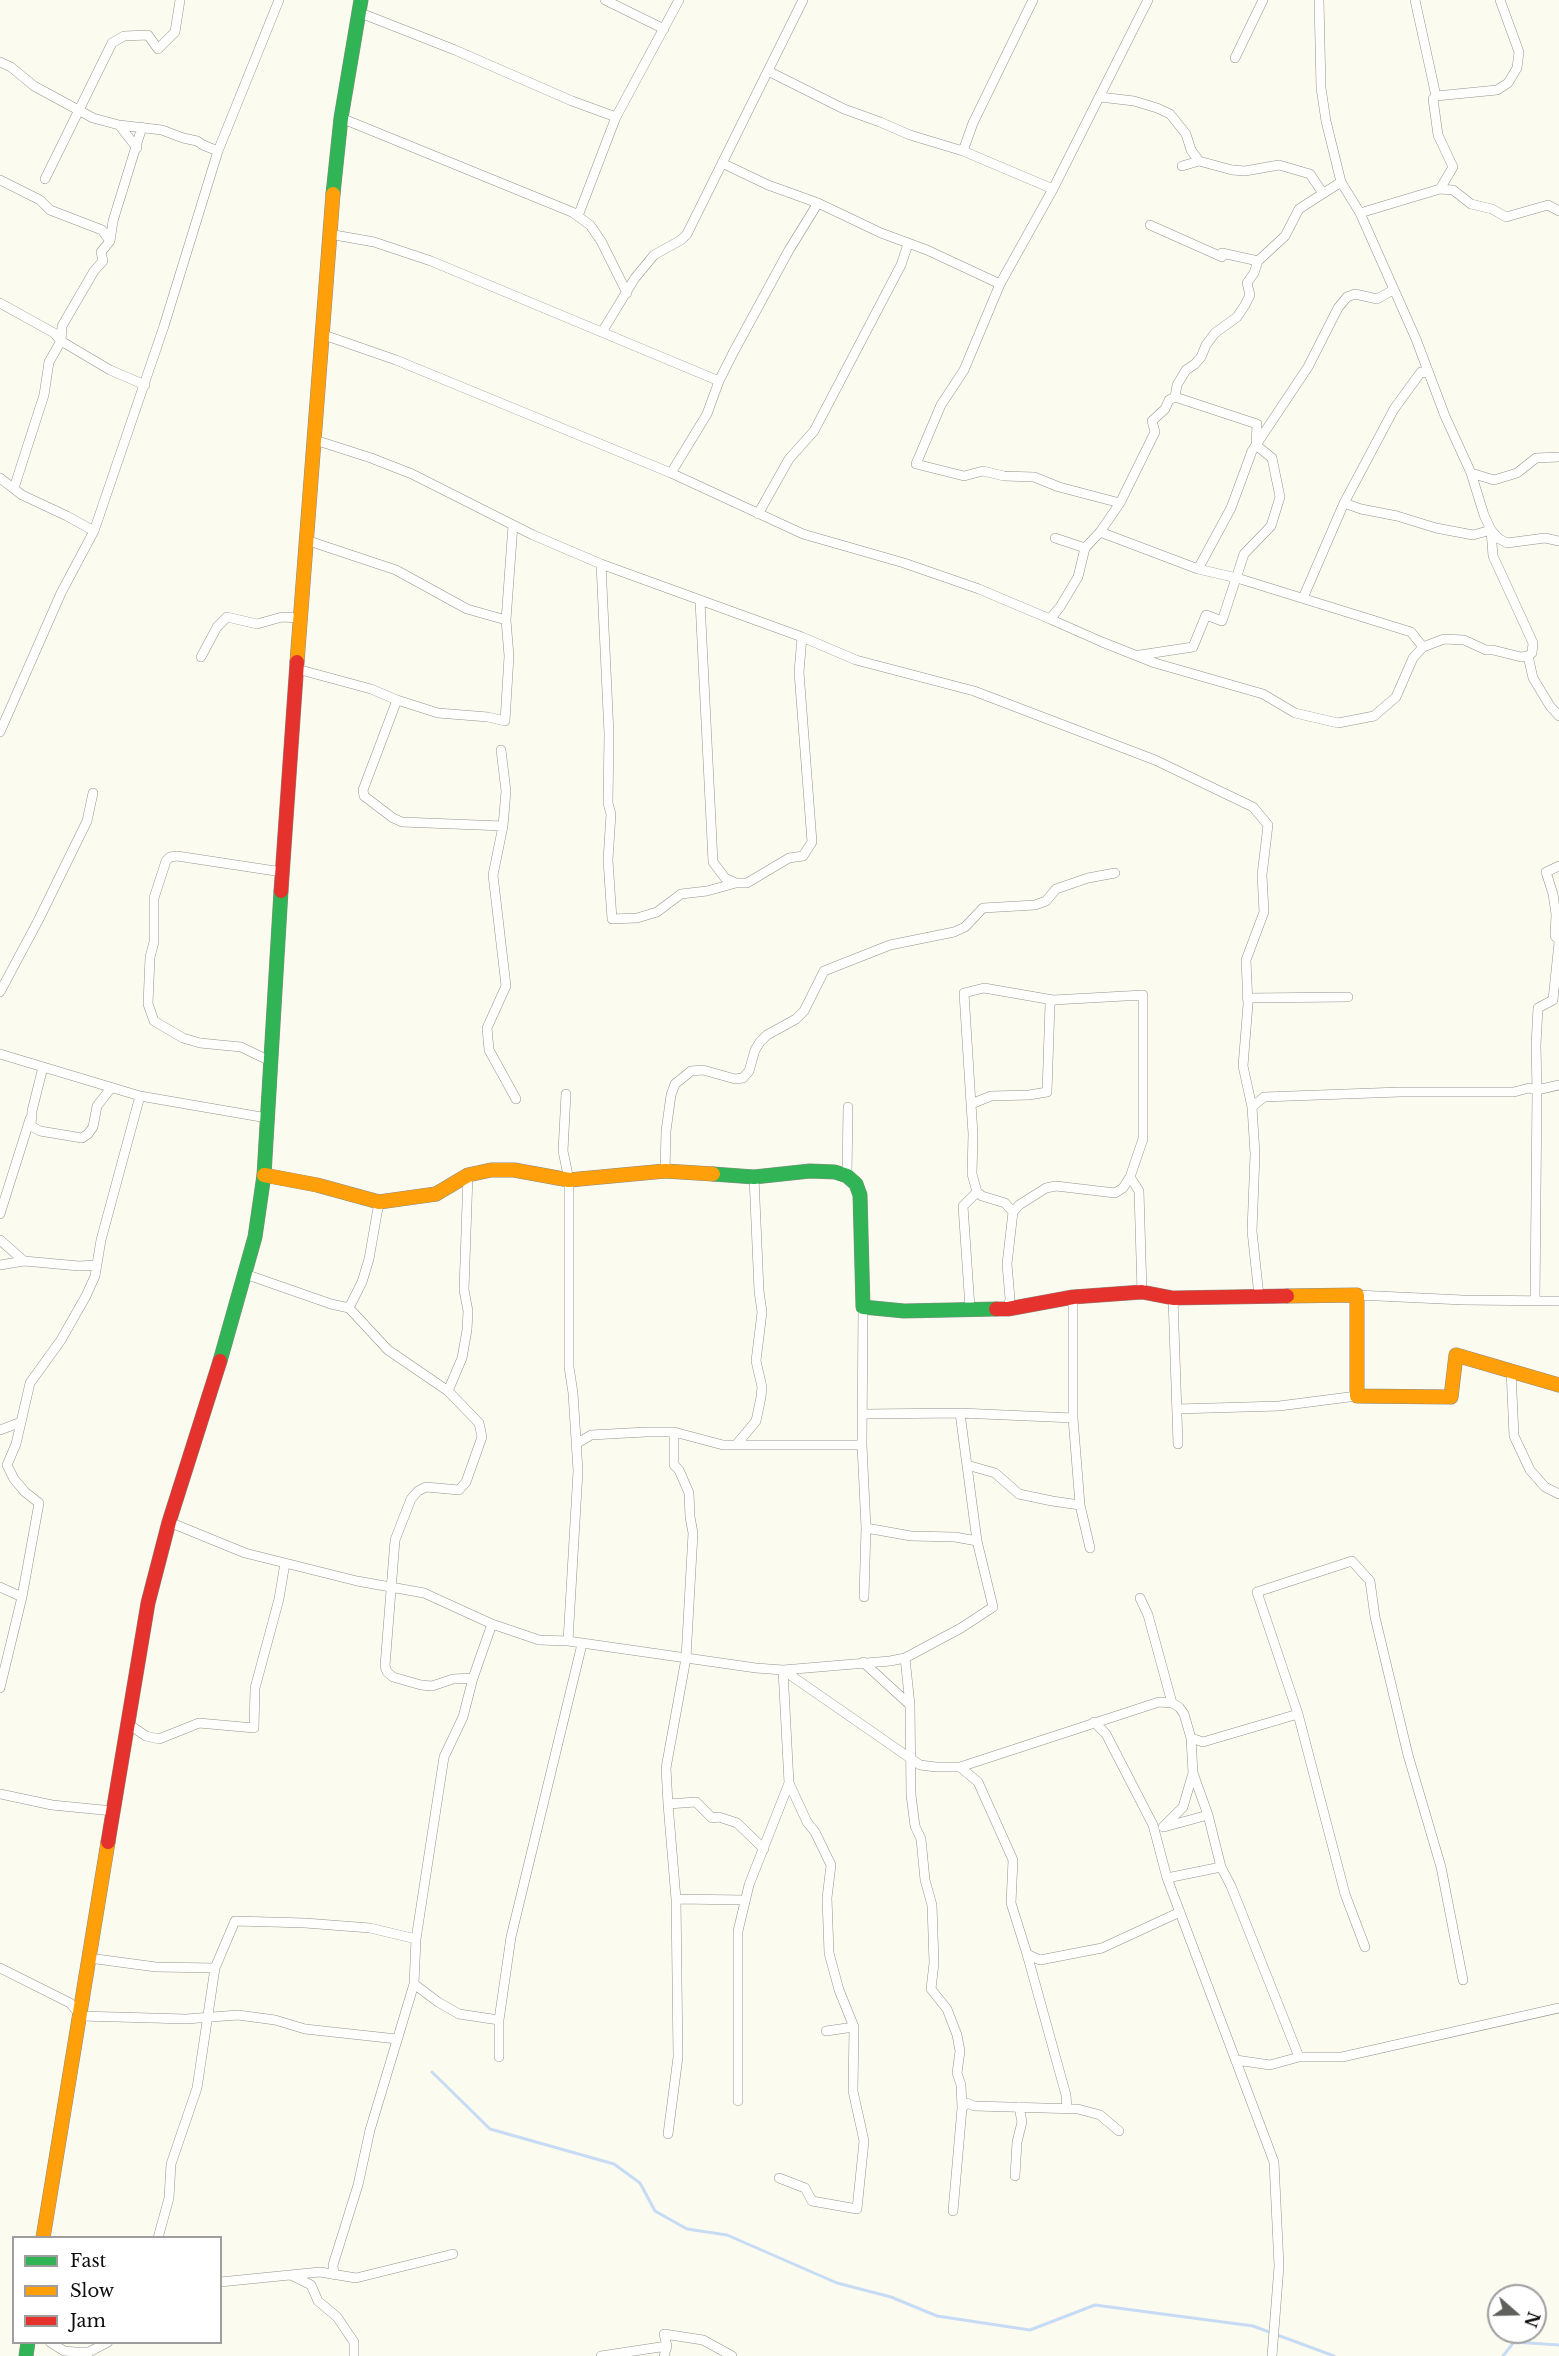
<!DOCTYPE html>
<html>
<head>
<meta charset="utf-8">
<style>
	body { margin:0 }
	#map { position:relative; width:1559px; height:2356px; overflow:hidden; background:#fbfbf0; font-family:"Libre Baskerville",serif }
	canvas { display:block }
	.legend { position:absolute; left:12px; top:2236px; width:210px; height:108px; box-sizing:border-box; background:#fff; border:2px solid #9e9e9e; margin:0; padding:8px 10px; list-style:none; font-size:18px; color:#0d0d0d }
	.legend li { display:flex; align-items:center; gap:12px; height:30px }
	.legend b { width:30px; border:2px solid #9e9e9e }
	.north { position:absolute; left:1487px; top:2284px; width:60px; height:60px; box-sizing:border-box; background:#fff; border:2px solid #9e9e9e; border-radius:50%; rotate:110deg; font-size:16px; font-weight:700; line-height:24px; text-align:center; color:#0d0d0d }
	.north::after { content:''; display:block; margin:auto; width:21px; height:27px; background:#60605c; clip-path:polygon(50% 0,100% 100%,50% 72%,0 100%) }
</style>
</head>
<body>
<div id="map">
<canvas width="1559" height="2356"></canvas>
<ul class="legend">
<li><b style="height:8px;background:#30b455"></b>Fast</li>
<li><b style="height:8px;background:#ff9f0a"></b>Slow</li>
<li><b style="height:8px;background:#e5322d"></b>Jam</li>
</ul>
<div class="north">N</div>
</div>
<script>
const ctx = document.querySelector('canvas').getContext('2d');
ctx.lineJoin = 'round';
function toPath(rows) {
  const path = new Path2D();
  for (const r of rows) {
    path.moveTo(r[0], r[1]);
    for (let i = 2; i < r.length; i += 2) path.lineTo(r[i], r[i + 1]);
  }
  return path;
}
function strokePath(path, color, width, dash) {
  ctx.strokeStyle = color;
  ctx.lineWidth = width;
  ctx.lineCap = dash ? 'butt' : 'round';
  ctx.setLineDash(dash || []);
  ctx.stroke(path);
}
const stream = toPath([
	[432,2072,490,2129,614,2164,640,2183,655,2211,687,2229,727,2235,837,2283,891,2297,937,2316,1030,2330,1095,2305,1253,2326,1334,2356],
	[1503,2356,1514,2342,1559,2345]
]);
const street = toPath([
	[605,0,664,29],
	[1148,0,1053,189,1000,284,964,370,941,405,916,464,964,476,983,471,1004,476,1034,477,1059,487,1120,503,1155,432,1152,421,1165,409,1169,400,1175,397],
	[1319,0,1321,88,1326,121,1341,182,1360,213,1416,339,1445,416,1471,473,1484,515,1491,530,1498,538,1507,543,1545,538,1559,541],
	[1415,0,1436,96],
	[358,12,455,50,572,101,616,117],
	[1235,58,1263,0],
	[0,62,11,67,34,86,93,118,119,125,162,130,183,138,197,141,203,145,218,151],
	[768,71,844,109,880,122,910,135,963,151,1053,189],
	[1100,97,1134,101,1157,108,1170,114,1186,134,1191,150,1199,161],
	[341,118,572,212,590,225,601,241,627,293],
	[119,125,137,148],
	[963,151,973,123,1033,0],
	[722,163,768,185,818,203,881,233,927,250,1000,284],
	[1182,166,1199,161,1232,170,1245,171,1279,165,1310,174,1322,192],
	[45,179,112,43,124,36,148,35,158,49,175,32,180,0],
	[0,180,40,200,50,210,102,230,110,241,101,252,103,261,94,271,62,326,61,341,49,362,44,395,14,488],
	[1440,189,1453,167,1438,135,1433,99,1436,96,1497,90,1508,83,1517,68,1519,52,1500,0],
	[1360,213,1440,189,1453,190,1471,204,1492,209,1506,217,1548,205,1559,211],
	[578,216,616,117,679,0],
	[1150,225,1222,257,1222,253,1258,261],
	[329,234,374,242,431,261,719,381],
	[110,241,113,221,142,127],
	[0,303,54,333,61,341,110,370,145,385],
	[602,332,635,278,654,255,681,240,687,234,803,0],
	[321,334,396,360,671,473,803,534,904,563,979,589,1050,619],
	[315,440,371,458,412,474,533,535,601,564,802,637,856,660,974,691,1155,760,1253,807,1268,825,1262,875,1264,912,1246,960,1248,1004,1243,1066,1252,1107,1255,1154,1252,1231,1259,1296],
	[1256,445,1257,424,1175,397,1177,385,1186,370,1195,364,1201,357,1206,345,1215,333,1237,317,1245,305,1250,295,1247,283,1254,273,1258,261,1285,236,1299,209,1341,182],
	[671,473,707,414,719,381,733,353,789,250,818,203],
	[1471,473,1494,480,1517,473,1536,458,1559,457],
	[0,478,22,495,67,516,94,531],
	[758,514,789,459,814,431,901,265,908,244],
	[1100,532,1120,503],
	[1055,538,1085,548,1100,532,1198,569,1237,578,1411,632,1423,647],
	[306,540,396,570,467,609,506,620],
	[1085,548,1078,577,1060,607,1050,619,1102,642,1155,663,1263,694,1295,713,1338,723,1374,716,1396,697,1413,658,1423,647,1444,639,1464,640,1486,650,1493,650,1521,657,1528,656,1532,653,1533,643,1493,556,1491,530,1473,535,1436,528,1397,516,1361,509,1344,503,1394,409,1421,372,1429,373],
	[601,564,609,734,608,803,611,814,608,860,612,919,637,918,657,912,681,894,707,891,736,883],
	[1198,569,1231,508,1252,451,1308,367,1338,308,1347,297,1355,294,1377,299,1393,290],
	[1303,598,1344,503],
	[700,601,713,862,725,878,736,883,747,883,789,858,803,856,812,842,799,672,802,637],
	[1140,655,1193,647,1206,615,1222,621,1244,554,1271,526,1280,497,1272,458,1256,445],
	[1528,656,1533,678,1550,706,1559,716],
	[201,657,217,627,227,617,257,624,282,617,300,618],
	[297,669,371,689,397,700,438,713,488,717,505,721,509,656,506,620,513,525],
	[397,700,363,790,364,796,393,818,402,822,503,826],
	[0,732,61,593,94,531,164,326,218,151,279,0],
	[501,750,506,791,503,826,493,875,506,986,487,1028,489,1050,516,1099],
	[1559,866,1546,872,1553,894,1556,914,1555,936,1559,940],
	[0,992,38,921,87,821,93,793],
	[1247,998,1348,997],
	[0,1054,140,1096,267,1118],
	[270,1061,241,1047,200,1043,183,1038,154,1021,148,1004,150,957,154,942,154,898,166,861,170,857,177,856,282,872],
	[43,1067,32,1111,31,1126,40,1131,82,1138,88,1134,93,1127,97,1106,111,1088],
	[566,1094,563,1151,569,1180,569,1367,573,1393,578,1471,568,1641],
	[971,1104,964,993,984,988,1053,1000],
	[1252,1107,1264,1097,1400,1092,1514,1092,1529,1088,1537,1090,1559,1085],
	[665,1171,666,1131,671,1095,675,1084,691,1071,703,1070,735,1079,743,1078,749,1071,755,1050,760,1042,767,1035,796,1019,804,1011,824,971,890,945,954,932,965,927,983,908,1035,905,1046,901,1056,889,1088,878,1115,873],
	[847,1176,848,1107],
	[1130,1177,1139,1191,1142,1292],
	[0,1214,30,1119],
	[0,1240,24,1261],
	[0,1265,24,1261,79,1266,97,1265],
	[245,1274,331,1304,349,1308,388,1350,448,1391,479,1423,482,1437,466,1482,459,1490,426,1487,418,1491,411,1499,395,1540,385,1666,387,1672,393,1677,421,1685,432,1686,453,1679,473,1678],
	[1357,1295,1463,1300,1559,1301],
	[1173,1298,1178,1444],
	[1535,1300,1537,1090,1536,1045,1538,1008,1553,1000,1559,942],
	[349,1308,362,1282,369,1259,379,1202],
	[970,1308,963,1206,977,1192],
	[1008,1309,1010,1299,1007,1264,1013,1212,1019,1205,1046,1188,1056,1186,1115,1193,1123,1188,1130,1177,1143,1139,1143,995,1053,1000,1050,1004,1047,1092,1029,1095,991,1096,971,1104,973,1134,972,1174,977,1192,982,1196,1005,1203,1013,1212],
	[1511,1371,1514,1436,1530,1470,1545,1487,1559,1494],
	[448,1391,462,1358,467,1330,468,1311,464,1290,468,1175],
	[1177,1409,1279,1406,1357,1396],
	[863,1414,960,1413,1073,1418],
	[0,1430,21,1422],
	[576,1444,591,1435,646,1432,674,1432,723,1445,862,1445,863,1307],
	[736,1445,756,1421,761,1397,762,1387,756,1361,762,1312,759,1291,754,1177],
	[862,1445,866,1528,864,1597],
	[967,1465,995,1473,1019,1494,1052,1501,1080,1505,1073,1418,1073,1297],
	[1080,1505,1090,1548],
	[169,1522,245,1553,357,1581,424,1593,492,1624,539,1640,568,1641,756,1668,783,1670,890,1661,905,1658,961,1628,993,1607,977,1541,960,1413],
	[866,1528,911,1536,955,1537,977,1541],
	[0,1587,22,1597],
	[1140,1598,1148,1615,1172,1703],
	[905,1658,910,1705],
	[863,1662,910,1705,911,1795,915,1826,921,1839,925,1880,932,1905,934,1963,931,1989,947,2009,957,2035,960,2051,957,2073,961,2085,962,2108,967,2103,974,2106,1078,2109,1100,2115,1119,2131],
	[783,1670,920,1765,936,1767,960,1767,1159,1702,1172,1703,1179,1707,1184,1714,1191,1738,1203,1742,1298,1714],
	[0,1688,22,1597,39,1503,25,1492,14,1479,7,1465,16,1444,30,1383,61,1340,86,1296,95,1276,101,1240,140,1096],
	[1094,1722,1106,1734,1153,1825,1167,1878,1274,2162,1279,2266,1272,2356],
	[128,1724,146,1736,159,1739,199,1723,254,1728,255,1688,279,1599,285,1563],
	[1191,1738,1193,1773,1208,1815,1221,1867,1231,1886,1299,2057],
	[960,1767,978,1782,1013,1860,1011,1903,1027,1954,1040,1960,1102,1948,1180,1912],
	[0,1794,52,1805,113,1811],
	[668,1804,666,1768,686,1658,693,1533,690,1517,689,1493,679,1470,674,1465,674,1432],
	[1163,1827,1183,1807,1193,1773],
	[1164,1827,1208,1815],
	[1167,1878,1221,1867],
	[676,1899,668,1804,696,1802,712,1818,719,1817,737,1823,764,1849],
	[1365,1947,1345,1894,1298,1714,1257,1592,1352,1561,1370,1581,1375,1617,1408,1755,1441,1867,1463,1980],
	[1027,1954,1066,2095,1067,2109],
	[89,1958,156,1967,215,1968],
	[0,1968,70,2003,81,2016,186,2019,238,2015,275,2020,305,2029,397,2039],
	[414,1984,438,2002,459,2014,499,2020],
	[826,2031,854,2027],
	[499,2057,499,2020,511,1937,582,1644],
	[1236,2060,1270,2065,1299,2057,1342,2057,1559,2008],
	[738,2101,738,1931,749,1885,789,1783,783,1670],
	[668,2134,678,2057,676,1899,745,1900],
	[1015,2176,1017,2142,1022,2122,1019,2107],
	[779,2178,805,2188,812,2201,857,2209,864,2141,853,2091,854,2027,839,1990,829,1953,827,1898,831,1865,815,1832,807,1822,789,1783],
	[953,2211,962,2108],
	[158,2238,169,2198,171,2164,197,2088,215,1968,235,1921,305,1923,370,1928,416,1939],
	[291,2275,311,2285,318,2301,337,2317,354,2342,354,2356],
	[334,2275,333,2265,358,2185,370,2130,414,1984,416,1939,444,1757,463,1717,473,1678,492,1624],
	[220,2282,320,2272,356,2278,453,2254],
	[50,2342,64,2351,75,2352,89,2352,108,2342],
	[601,2356,667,2346],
	[664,2356,667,2346,664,2334,703,2340,732,2356]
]);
const fast = toPath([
	[333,194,341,118,361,0],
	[713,1174,754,1177,810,1171,835,1172,847,1176,856,1184,860,1195,863,1307,904,1311,996,1309],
	[220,1361,255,1237,264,1175,281,891],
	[26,2356,28,2342]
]);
const slow = toPath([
	[297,662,333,194],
	[264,1175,317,1185,379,1202,436,1194,468,1175,491,1170,514,1170,569,1180,665,1171,713,1174],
	[1287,1296,1357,1295,1357,1396,1451,1397,1456,1355,1559,1385],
	[43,2238,108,1842]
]);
const jam = toPath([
	[281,891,297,662],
	[996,1309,1008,1309,1073,1297,1142,1292,1173,1298,1287,1296],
	[108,1842,148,1603,169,1522,220,1361]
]);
strokePath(stream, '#c7dcf4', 3);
strokePath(street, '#94948f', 10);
strokePath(fast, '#8b8b86', 15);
strokePath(slow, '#8b8b86', 15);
strokePath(jam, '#8b8b86', 15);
strokePath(street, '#fefefd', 9);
strokePath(fast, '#30b455', 14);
strokePath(slow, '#ff9f0a', 14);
strokePath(jam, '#e5322d', 14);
</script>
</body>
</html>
